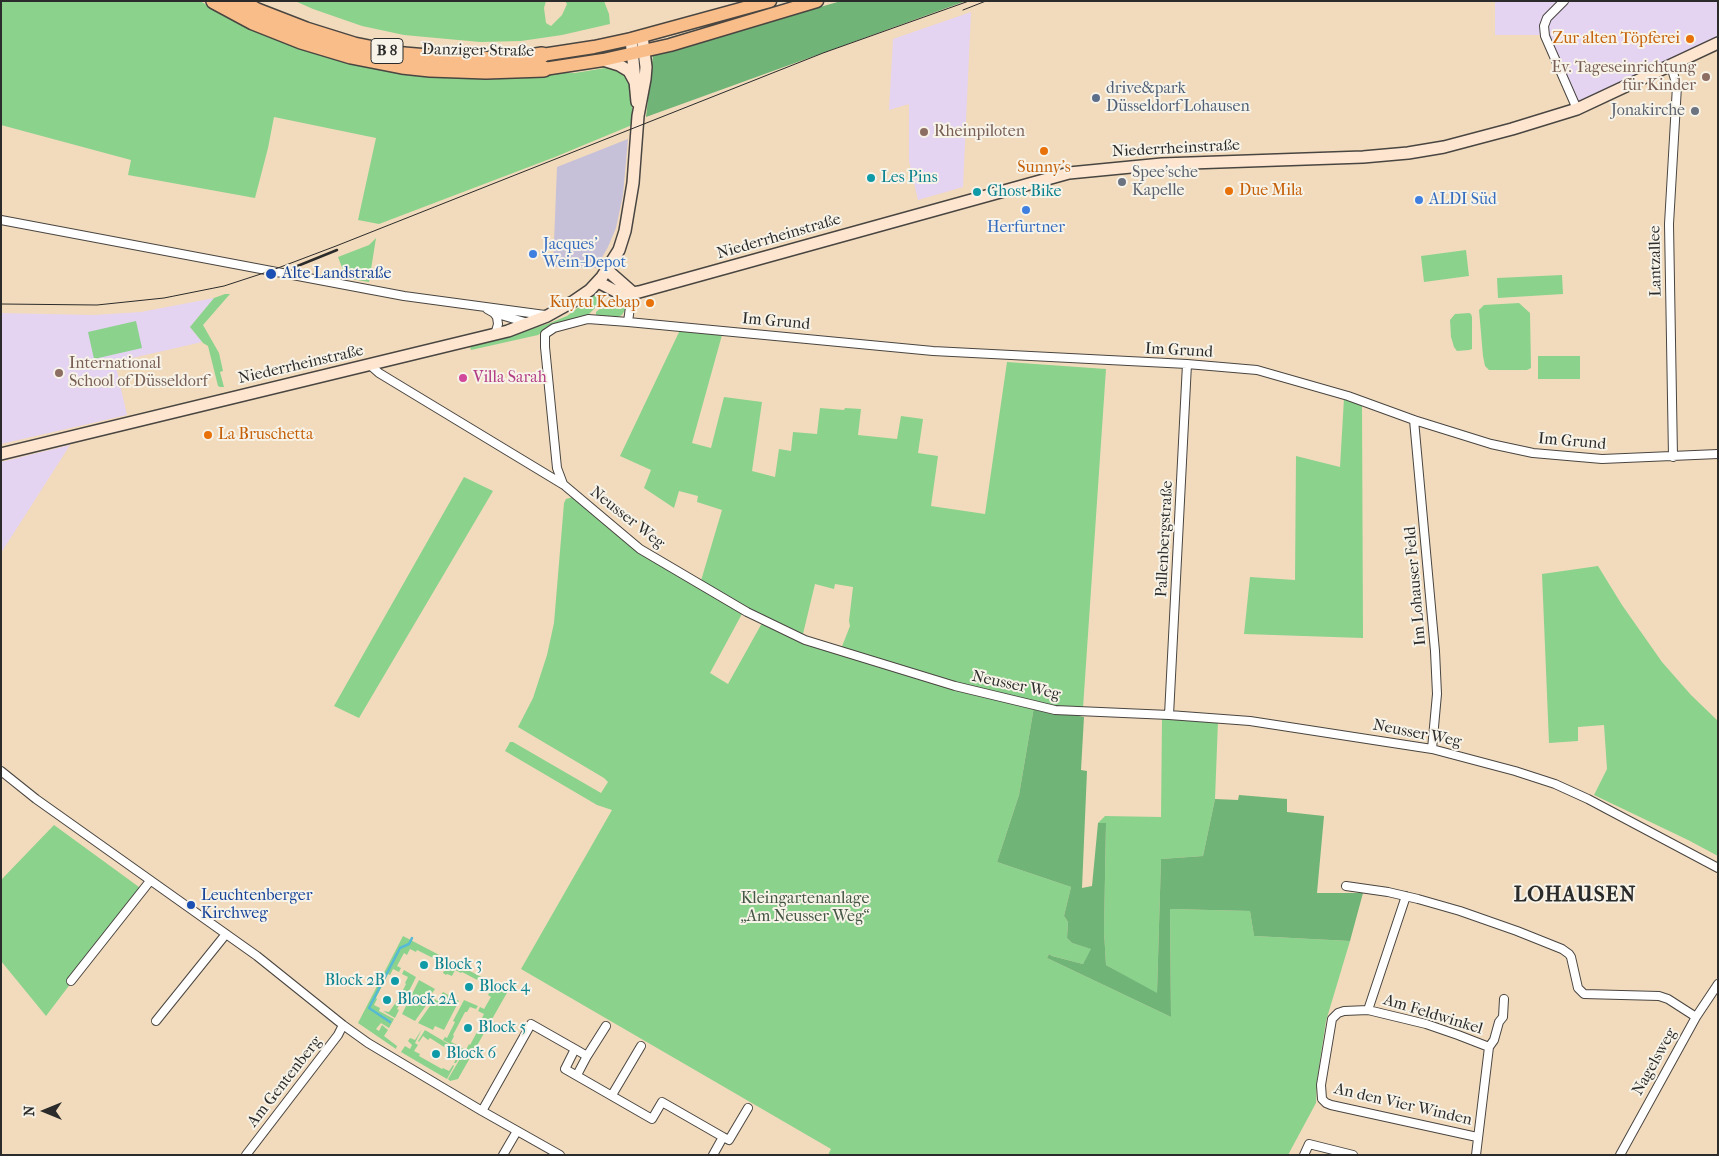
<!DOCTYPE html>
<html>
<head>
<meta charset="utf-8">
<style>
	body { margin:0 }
	#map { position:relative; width:1719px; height:1156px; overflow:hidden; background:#f2dbbc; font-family:"IM FELL French Canon",serif }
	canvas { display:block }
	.frame { position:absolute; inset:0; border:2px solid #2b2b2b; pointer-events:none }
	.north { position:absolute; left:20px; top:1086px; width:50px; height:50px; -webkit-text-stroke:4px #f7f3e8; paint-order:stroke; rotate:270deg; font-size:14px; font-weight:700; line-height:20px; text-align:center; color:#2b2b2b }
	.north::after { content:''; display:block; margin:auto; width:18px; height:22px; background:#2b2b2b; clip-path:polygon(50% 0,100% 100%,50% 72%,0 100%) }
</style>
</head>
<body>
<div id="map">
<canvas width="1719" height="1156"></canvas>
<div class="frame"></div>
<div class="north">N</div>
</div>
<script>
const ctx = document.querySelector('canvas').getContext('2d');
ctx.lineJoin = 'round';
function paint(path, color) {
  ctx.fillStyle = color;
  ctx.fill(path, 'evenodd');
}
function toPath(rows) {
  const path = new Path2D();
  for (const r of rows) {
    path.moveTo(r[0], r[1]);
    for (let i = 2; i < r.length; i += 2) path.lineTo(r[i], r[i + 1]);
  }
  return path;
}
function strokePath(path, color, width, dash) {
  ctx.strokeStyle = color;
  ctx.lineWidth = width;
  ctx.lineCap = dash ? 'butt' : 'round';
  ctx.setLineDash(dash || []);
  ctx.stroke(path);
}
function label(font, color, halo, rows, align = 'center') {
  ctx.font = font + ' "IM FELL French Canon",serif';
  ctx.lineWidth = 4;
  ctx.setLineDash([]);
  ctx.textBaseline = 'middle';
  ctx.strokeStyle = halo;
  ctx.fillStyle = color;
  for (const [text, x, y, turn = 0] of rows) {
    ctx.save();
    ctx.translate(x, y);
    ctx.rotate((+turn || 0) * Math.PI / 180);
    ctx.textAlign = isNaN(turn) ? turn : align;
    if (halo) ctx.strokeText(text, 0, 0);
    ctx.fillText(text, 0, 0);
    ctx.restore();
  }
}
const built = toPath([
	[1495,1,1718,1,1718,38,1578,105,1552,49,1540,35,1495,35],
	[971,12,963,187,918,200,909,161,909,104,889,110,893,39],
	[214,298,190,327,202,342,115,362,127,415,1,444,1,313,94,315,141,312],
	[70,445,1,553,1,462]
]);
const industrial = toPath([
	[628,139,623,195,616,228,608,247,596,268,553,267,557,167]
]);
const green = toPath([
	[1,1,200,1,229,18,286,40,543,73,575,73,611,67,622,70,632,86,632,125,555,157,379,224,358,220,376,138,274,117,268,148,255,198,128,175,131,160,1,125],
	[295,1,546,1,544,8,546,23,551,26,562,15,567,4,565,1,604,1,609,14,610,24,562,35,521,41,480,42,404,35,362,26,313,9],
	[376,238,369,282,346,278,338,257,369,245],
	[1466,250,1469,276,1424,282,1421,256],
	[1562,275,1563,294,1498,298,1497,278],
	[607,292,610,293,586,317,554,324,538,335,471,350,470,347,506,337,550,323,567,316,596,294],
	[225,294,230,294,203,325,219,353,223,371,220,372,224,387,220,387,218,386,208,346,203,343,190,327,214,298],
	[609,301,625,304,625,310,622,315,618,317,596,316,596,312],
	[1519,303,1530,313,1531,368,1527,370,1489,370,1485,366,1483,356,1479,310,1484,305],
	[1469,313,1471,314,1472,317,1472,349,1469,350,1457,351,1454,347,1451,337,1450,320,1455,314],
	[136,321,142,348,94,359,88,332],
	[680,330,722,335,692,443,711,448,724,397,762,402,752,471,775,477,779,449,791,451,793,432,817,434,820,408,844,410,845,408,861,409,858,435,897,439,901,416,923,419,918,453,938,456,931,506,985,514,1007,362,1106,369,1083,708,1059,707,981,691,841,649,850,626,849,621,853,587,835,584,834,589,815,584,802,638,700,584,722,510,697,502,698,496,679,491,674,508,644,488,651,470,620,456],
	[1538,356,1580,356,1580,379,1538,379],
	[1344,398,1362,404,1363,638,1244,634,1250,577,1295,580,1296,456,1340,467],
	[464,477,493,491,359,718,334,706],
	[573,497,626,542,639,552,743,612,710,673,728,684,762,623,1034,707,1019,795,997,862,1071,887,1064,916,1068,922,1067,938,1072,943,1092,949,1083,964,1052,956,1049,954,1047,958,1171,1017,1170,909,1250,911,1254,936,1350,941,1326,1021,1317,1080,1316,1103,1288,1155,828,1155,831,1149,521,969,612,810,597,805,505,751,510,742,513,742,601,793,608,782,604,778,518,727,533,698,547,655,554,623,564,503,566,499],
	[1598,566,1622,605,1662,662,1691,695,1718,721,1718,856,1688,840,1594,795,1607,769,1604,725,1578,727,1578,741,1549,743,1542,574],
	[1162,718,1218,721,1215,799,1203,856,1161,859,1157,994,1106,965,1104,931,1106,823,1098,823,1105,816,1161,817],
	[54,825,139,887,140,892,46,1016,1,961,1,880],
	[403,936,508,991,458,1079,450,1081,448,1079,464,1052,459,1048,460,1047,466,1050,469,1044,470,1045,483,1021,481,1020,484,1014,478,1011,480,1007,484,1009,491,997,488,995,491,989,485,986,485,984,462,972,461,973,455,970,452,976,447,974,446,975,443,973,446,967,440,964,441,962,417,950,416,952,410,949,407,955,404,953,397,966,401,968,399,972,393,969,390,975,388,974,376,998,377,999,374,1005,380,1008,379,1011,394,1019,389,1028,381,1023,376,1029,379,1031,382,1025,388,1030,384,1036,397,1046,396,1049,358,1023],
	[404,970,416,977,406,997,404,997,397,1009,399,1010,395,1018,383,1011,389,1012,399,998,406,984,405,983,408,977,402,974],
	[419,980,435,989,430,996,432,997,415,1021,402,1014],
	[443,992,459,1001,444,1030,435,1026,433,1030,418,1023,435,999,437,1001],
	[464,1000,478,1006,476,1009,470,1007,467,1012,465,1012,453,1035,454,1036,451,1042,457,1045,456,1047,443,1040,445,1037,447,1038,455,1022,453,1021],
	[422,1029,415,1043,418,1045,414,1051,420,1054,419,1056,442,1069,443,1068,449,1071,453,1065,454,1066,447,1079,401,1052,405,1046,410,1049,412,1045,408,1041,410,1038,415,1040],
	[425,1030,462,1052,456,1063,454,1063,457,1057,452,1053,452,1052,430,1038,428,1040,423,1036,419,1042,418,1041]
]);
const forest = toPath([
	[841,1,966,1,646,117,653,55],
	[1034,707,1084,717,1081,770,1087,771,1082,888,1092,886,1098,823,1106,823,1104,931,1106,965,1157,993,1161,859,1203,856,1215,799,1238,800,1239,795,1287,799,1287,812,1324,816,1317,893,1363,893,1350,941,1254,936,1250,911,1170,909,1171,1017,1047,958,1049,954,1052,956,1083,964,1091,949,1072,943,1067,938,1068,922,1064,916,1071,887,997,862,1019,795]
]);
const stream = toPath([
	[390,1022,369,1008,400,948,409,944,412,938]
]);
const street = toPath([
	[1564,1,1547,18,1544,26,1545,36,1577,109],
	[1671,66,1677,86,1669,224,1673,457],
	[1,220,404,296,545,315],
	[487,309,494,313,528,323],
	[494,313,497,317,498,324,495,335],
	[628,322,933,351,1187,364,1257,370,1348,396,1414,420,1491,444,1533,453,1602,459,1718,454],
	[370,365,379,373,564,485,640,549,747,612,805,640,955,686,1055,710,1169,715,1250,721,1432,749,1515,771,1555,784,1588,799,1718,868],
	[1414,420,1435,651,1437,694,1432,749],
	[563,484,557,468,545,347,545,334,554,328,588,319,628,322,632,292],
	[1169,715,1187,364],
	[1,771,36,799,257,956,343,1025,368,1043,482,1111,560,1155],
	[1346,886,1388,892,1418,899,1460,911,1517,931,1562,949,1569,954,1571,957,1578,988,1584,994,1659,996,1668,999,1696,1017],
	[1406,896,1368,1010,1344,1011,1338,1013,1332,1019,1321,1085,1322,1099,1326,1103,1331,1105,1477,1137],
	[71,981,150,881],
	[1368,1010,1426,1024,1458,1035,1489,1047,1476,1155],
	[156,1021,226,934],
	[1489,1047,1494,1040,1499,1022,1503,1017,1504,999],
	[575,1049,587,1056,577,1075],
	[587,1056,606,1026],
	[612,1095,641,1046],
	[482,1111,531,1024,575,1049,565,1069,652,1119,662,1102,723,1137,713,1155],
	[723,1137,729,1140,748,1108],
	[246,1155,338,1035,343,1025],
	[503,1155,517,1131],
	[1304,1155,1309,1144,1353,1155],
	[1620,1155,1696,1017,1718,984]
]);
const secondary = toPath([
	[631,39,637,102],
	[603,60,619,65,629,71,635,82],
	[607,270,632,292],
	[598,282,619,293,625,294,639,292,1069,173,1162,164,1363,157,1408,153,1444,147,1512,129,1577,109,1718,43],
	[1,454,508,331,547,316,574,301,590,290,602,277,619,250,625,231,633,183,638,116,645,79,646,67,642,36]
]);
const primary = toPath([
	[542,55,594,47,631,39,770,1],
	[544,69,603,60,670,45,817,1]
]);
const highway = toPath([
	[214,1,253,22,301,41,351,56,402,66,430,69,486,71,544,69],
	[239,1,257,11,306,30,354,45,404,55,464,60,517,59,542,55]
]);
const tram = toPath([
	[963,10,986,1],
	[1,304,97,305,164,298,224,286,270,271,336,246,823,53,969,1]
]);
const rail = toPath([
	[295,267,337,250]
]);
const markers = [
	[1690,39,5,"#e8710a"],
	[1706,77,5,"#8d6e63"],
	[1096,98,5,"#5c6f8a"],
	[1695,111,5,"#6b7280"],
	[924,132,5,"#8d6e63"],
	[1044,151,5,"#e8710a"],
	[871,178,5,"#0f9aa8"],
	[1122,182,5,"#6b7280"],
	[1229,191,5,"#e8710a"],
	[977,192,5,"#0f9aa8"],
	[1419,200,5,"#3f7fe0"],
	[1026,210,5,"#3f7fe0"],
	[533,254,5,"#3f7fe0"],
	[271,274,6,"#1a4fb4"],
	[650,303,5,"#e8710a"],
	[59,373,5,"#8d6e63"],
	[463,378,5,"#d1479c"],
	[208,435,5,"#e8710a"],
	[191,905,5,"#1a4fb4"],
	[424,965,5,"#0f9aa8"],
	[395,981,5,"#0f9aa8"],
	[469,987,5,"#0f9aa8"],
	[387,1000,5,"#0f9aa8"],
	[468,1028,5,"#0f9aa8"],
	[436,1054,5,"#0f9aa8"]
];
const shields = [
	[387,51,32]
];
const shieldNames = [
	["B 8",387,51]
];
const foodNames = [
	["Zur alten Töpferei",1680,39],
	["Sunny's",1044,168,"center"],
	["Due Mila",1239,191,"left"],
	["Kuytu Kebap",640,303],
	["La Bruschetta",218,435,"left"]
];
const streetNames = [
	["Danziger Straße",478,51,1],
	["Niederrheinstraße",1176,149,-3],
	["Niederrheinstraße",779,237,-16],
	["Lantzallee",1656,261,-91],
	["Im Grund",776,322,5],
	["Im Grund",1179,351,3],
	["Niederrheinstraße",301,365,-13],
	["Im Grund",1572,442,5],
	["Neusser Weg",627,518,38],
	["Pallenbergstraße",1165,539,-87],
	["Im Lohauser Feld",1416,586,-95],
	["Neusser Weg",1016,686,12],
	["Neusser Weg",1417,734,11],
	["Am Feldwinkel",1433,1015,17],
	["Nagelsweg",1655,1062,-61],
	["Am Gentenberg",285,1082,-52],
	["An den Vier Winden",1403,1105,13]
];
const educationNames = [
	["Ev. Tageseinrichtung",1696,68,"right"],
	["für Kinder",1696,86,"right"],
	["Rheinpiloten",934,132],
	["International",69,364],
	["School of Düsseldorf",69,382]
];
const serviceNames = [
	["drive&park",1106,89],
	["Düsseldorf Lohausen",1106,107]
];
const worshipNames = [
	["Jonakirche",1685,111],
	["Spee'sche",1132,173,"left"],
	["Kapelle",1132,191,"left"]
];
const cultureNames = [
	["Les Pins",881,178],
	["Ghost Bike",987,192],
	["Block 3",434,965],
	["Block 2B",385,981,"right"],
	["Block 4",479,987],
	["Block 2A",397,1000],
	["Block 5",478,1028],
	["Block 6",446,1054]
];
const shopNames = [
	["ALDI Süd",1429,200],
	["Herfurtner",1026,228,"center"],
	["Jacques’",543,245],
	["Wein-Depot",543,263]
];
const transitNames = [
	["Alte Landstraße",282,274],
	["Leuchtenberger",201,896],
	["Kirchweg",201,914]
];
const hotelNames = [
	["Villa Sarah",473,378]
];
const parkNames = [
	["Kleingartenanlage",805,899],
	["„Am Neusser Weg“",805,917]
];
const districtNames = [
	["LOHAUSEN",1575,896]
];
paint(built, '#e4d3f1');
paint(industrial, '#c6c0d9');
paint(green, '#8bd28d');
paint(forest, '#70b478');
strokePath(stream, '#56bad4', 2.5);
strokePath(street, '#494541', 10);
strokePath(secondary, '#494541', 14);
strokePath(primary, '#494541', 15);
strokePath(highway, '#494541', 18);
strokePath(street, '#fff', 8);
strokePath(secondary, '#fde5d0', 11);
strokePath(primary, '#f9bd89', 12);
strokePath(highway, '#f9bd89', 15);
strokePath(tram, '#2b2b2b', 1);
strokePath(rail, '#2b2b2b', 2.5);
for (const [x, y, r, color] of markers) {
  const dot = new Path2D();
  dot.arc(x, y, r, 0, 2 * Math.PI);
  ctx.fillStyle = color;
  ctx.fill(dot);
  strokePath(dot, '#f7f3e8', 2);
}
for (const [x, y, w] of shields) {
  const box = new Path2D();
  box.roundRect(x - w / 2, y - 12.5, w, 25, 4);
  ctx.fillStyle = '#f7f3e8';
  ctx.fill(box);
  strokePath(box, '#2b2b2b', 1);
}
label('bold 15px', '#2b2b2b', null, shieldNames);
label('16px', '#c56008', '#f7f3e8', foodNames, 'right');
label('16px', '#2b2b2b', '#f7f3e8', streetNames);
label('16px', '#785e54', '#f7f3e8', educationNames, 'left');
label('16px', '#4e5e75', '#f7f3e8', serviceNames, 'left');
label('16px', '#5b616d', '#f7f3e8', worshipNames, 'right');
label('16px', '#0d838f', '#f7f3e8', cultureNames, 'left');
label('16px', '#366cbe', '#f7f3e8', shopNames, 'left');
label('16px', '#164399', '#f7f3e8', transitNames, 'left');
label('16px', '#b23c85', '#f7f3e8', hotelNames, 'left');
label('16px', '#435544', '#f7f3e8', parkNames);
ctx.letterSpacing = '1px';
label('bold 21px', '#2b2b2b', '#f7f3e8', districtNames);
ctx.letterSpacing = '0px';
</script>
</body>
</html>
